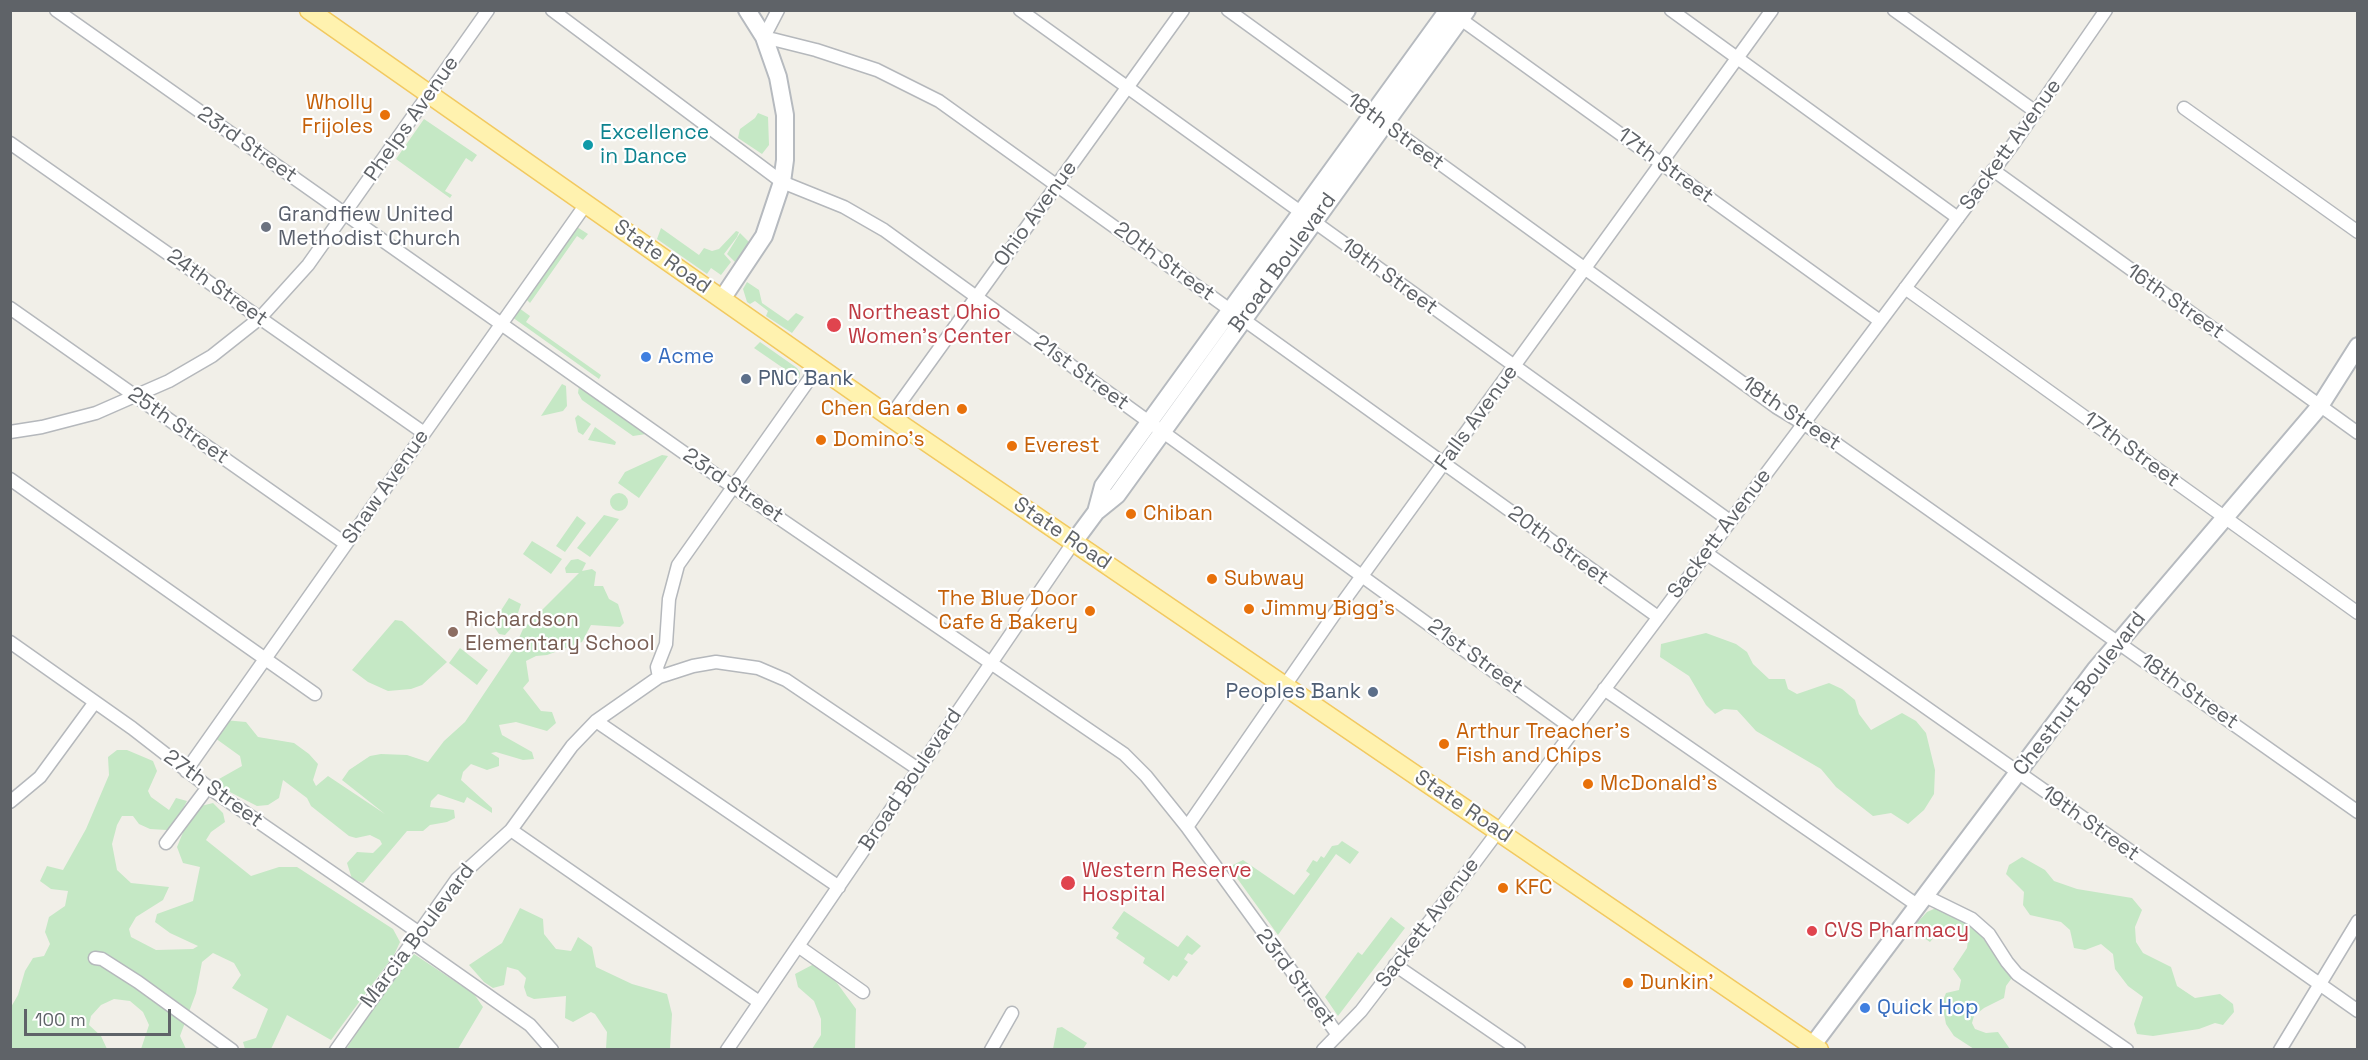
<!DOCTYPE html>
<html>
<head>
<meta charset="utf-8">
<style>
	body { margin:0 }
	#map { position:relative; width:2368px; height:1060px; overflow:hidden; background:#f1efe8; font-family:"Space Grotesk",sans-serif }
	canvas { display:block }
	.frame { position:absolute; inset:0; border:12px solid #5f6368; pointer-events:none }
	.scale { position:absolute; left:24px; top:1009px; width:147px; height:27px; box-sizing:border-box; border:3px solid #5f6368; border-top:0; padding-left:8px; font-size:18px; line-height:21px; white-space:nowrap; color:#5f6368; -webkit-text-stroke:4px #fff; paint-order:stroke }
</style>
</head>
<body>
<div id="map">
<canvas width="2368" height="1060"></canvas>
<div class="frame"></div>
<div class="scale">100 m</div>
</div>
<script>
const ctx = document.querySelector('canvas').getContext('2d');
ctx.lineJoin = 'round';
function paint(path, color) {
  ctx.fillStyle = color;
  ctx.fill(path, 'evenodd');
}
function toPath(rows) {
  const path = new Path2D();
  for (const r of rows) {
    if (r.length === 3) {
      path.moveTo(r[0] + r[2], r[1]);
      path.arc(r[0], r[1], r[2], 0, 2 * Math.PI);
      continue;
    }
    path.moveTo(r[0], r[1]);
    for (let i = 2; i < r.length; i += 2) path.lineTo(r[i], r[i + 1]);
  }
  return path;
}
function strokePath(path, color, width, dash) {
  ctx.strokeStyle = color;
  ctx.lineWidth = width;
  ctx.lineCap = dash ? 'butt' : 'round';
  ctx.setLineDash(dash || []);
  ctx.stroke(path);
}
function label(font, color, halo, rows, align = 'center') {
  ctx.font = font + ' "Space Grotesk",sans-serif';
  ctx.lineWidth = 4.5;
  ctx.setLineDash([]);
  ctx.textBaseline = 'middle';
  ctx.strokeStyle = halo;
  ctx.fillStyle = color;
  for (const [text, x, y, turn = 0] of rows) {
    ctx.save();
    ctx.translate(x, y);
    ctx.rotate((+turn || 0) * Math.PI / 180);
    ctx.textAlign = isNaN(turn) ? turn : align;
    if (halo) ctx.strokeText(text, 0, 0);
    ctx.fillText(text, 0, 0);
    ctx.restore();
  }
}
const green = toPath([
	[758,113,768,117,769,145,762,154,738,138,740,129,755,118],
	[424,119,477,155,472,162,466,158,445,191,452,195,450,198,396,159],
	[577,227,588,234,583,240,577,236,530,303,526,299],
	[661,228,699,255,704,248,712,251,719,249,736,231,739,232,737,237,724,254,731,262,721,275,711,268,707,274,657,239],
	[740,233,750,243,735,262,727,254],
	[747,282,759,290,762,303,788,321,796,313,804,317,792,333,766,316,768,311,755,301,750,304,747,302,743,289],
	[519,308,530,316,526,322,601,375,599,379,512,317],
	[760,342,797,368,800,373,799,379,754,348],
	[562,384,566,386,567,406,563,411,541,416],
	[579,386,646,434,633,436,582,400,578,393],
	[578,415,591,424,583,435,578,432,575,418],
	[595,427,616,442,615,445,588,440],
	[662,455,668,456,639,498,618,483,625,472],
	[619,502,9],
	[604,515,619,519,590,557,577,548],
	[577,516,586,523,565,552,556,546],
	[532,541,562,559,551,574,523,554],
	[578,559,586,563,582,571,592,569,596,572,594,586,603,586,609,599,618,604,624,623,620,627,591,625,582,642,547,655,536,656,526,661,529,681,523,688,541,711,552,712,556,723,547,731,516,722,499,725,502,735,532,752,534,759,523,760,496,752,491,753,499,758,499,766,487,770,471,764,463,772,461,780,492,808,492,813,467,797,464,803,438,794,431,801,430,807,454,810,455,818,447,822,430,825,423,831,407,831,363,883,352,879,347,863,357,852,373,853,382,844,380,840,370,835,356,838,349,836,311,806,307,798,283,780,279,798,268,805,257,806,224,789,219,779,242,766,240,756,215,738,224,720,246,722,258,737,294,743,309,754,318,764,313,780,316,786,328,776,385,814,342,780,349,770,370,756,381,754,407,755,428,762,444,741,465,722,514,649,523,629,579,573,566,573,565,568,571,560],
	[509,598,521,604,514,625,505,635,499,634,495,628,500,612],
	[395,620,402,621,447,662,422,685,411,689,388,691,368,682,352,670],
	[1706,633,1736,644,1747,652,1753,664,1769,679,1785,679,1788,689,1797,694,1829,683,1842,689,1855,700,1859,714,1871,730,1902,713,1916,721,1926,733,1935,770,1934,794,1924,810,1908,824,1891,813,1873,816,1836,787,1821,769,1756,731,1737,710,1724,709,1715,714,1706,705,1689,676,1660,657,1661,644],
	[460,648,488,670,477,685,449,663],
	[117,750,127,750,153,761,157,771,148,791,151,797,169,810,176,798,187,801,177,820,167,830,150,829,139,824,133,816,122,816,117,825,112,844,117,870,131,883,169,887,163,900,136,917,129,929,131,937,156,950,193,949,198,946,170,933,155,922,157,914,193,901,200,867,183,863,177,847,184,830,201,806,213,803,223,813,225,822,211,832,206,840,251,876,279,867,297,867,393,929,400,942,394,955,331,1040,287,1015,271,1049,245,1049,243,1042,256,1038,268,1009,232,988,241,975,234,963,213,953,202,962,196,993,180,1036,186,1049,141,1049,149,1025,143,1012,130,1001,114,999,101,1005,91,1016,89,1025,101,1036,107,1049,11,1050,11,1007,18,995,25,971,33,958,44,956,50,944,45,932,49,917,65,906,68,891,51,889,40,881,47,866,63,870,86,829,109,775,108,757],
	[1342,841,1359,852,1350,864,1336,854,1278,935,1229,867,1243,860,1294,895,1310,874,1306,871,1313,860,1317,862,1321,856,1324,858,1332,846,1338,845],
	[2022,857,2045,870,2054,881,2077,889,2132,898,2142,910,2135,927,2136,942,2143,953,2171,967,2177,986,2195,998,2220,994,2233,1004,2234,1012,2223,1025,2215,1023,2199,1029,2153,1036,2137,1034,2134,1024,2143,997,2128,986,2115,969,2113,954,2101,944,2085,950,2074,948,2070,930,2061,922,2030,915,2023,905,2024,892,2006,874,2009,865],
	[520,908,543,919,544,934,556,949,571,951,578,937,592,947,596,967,632,984,667,994,672,1014,670,1049,606,1049,607,1032,595,1014,591,1012,573,1022,565,1018,566,996,534,999,527,996,524,987,526,978,518,970,507,967,504,985,493,988,484,982,469,965,502,943],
	[1936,908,1954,912,1975,927,1997,958,2014,975,2006,986,2004,998,1984,1008,1974,1016,1972,1023,1975,1029,1986,1033,1998,1032,2010,1049,1974,1049,1954,1036,1946,1024,1942,1003,1946,993,1959,990,1961,980,1953,969,1967,948,1968,940,1955,930,1935,936,1930,942,1911,929,1927,912],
	[1124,911,1178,947,1187,935,1201,946,1192,955,1188,953,1184,959,1188,962,1177,977,1173,975,1169,981,1143,963,1145,958,1116,938,1119,933,1112,928],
	[1391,917,1405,928,1338,1016,1325,997,1358,952,1362,955],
	[414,954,474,994,483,1007,458,1049,349,1050,347,1048,378,999],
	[814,964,825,970,837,983,856,1009,855,1049,812,1049,821,1035,821,1019,814,1001,798,987,795,974],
	[1062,1027,1087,1043,1083,1049,1053,1049,1057,1028]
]);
const street = toPath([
	[56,10,697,462,1124,754,1146,776,1187,827,1338,1035],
	[552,10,782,182,844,207,884,230,1573,729],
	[778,10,764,37,816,50,877,70,939,101,1658,617],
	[1020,10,1730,521],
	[1228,10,1776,407,1835,443,2358,812],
	[1671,10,1958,218],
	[1894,10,2036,112],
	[1455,15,1880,321],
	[2184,108,2358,232],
	[10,143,424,433],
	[1993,170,2358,433],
	[1905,288,2358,613],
	[10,308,346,544],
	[890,417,1183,10],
	[10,432,42,427,96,413,169,381,212,356,260,318,308,265,488,10],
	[10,479,315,694],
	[1706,553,2358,1011],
	[10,642,132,728,208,787,418,932],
	[659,677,693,666,716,662,758,668,786,680,918,769],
	[1604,689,1917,905],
	[596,721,839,887],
	[186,771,586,204],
	[10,802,40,777,95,702],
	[1187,827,1338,609,1772,10],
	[511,830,759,1002],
	[166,843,208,787],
	[1925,896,1972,919,1989,934,2007,962,2017,974,2127,1050],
	[412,942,530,1025,552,1050],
	[798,946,863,992],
	[95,958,102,959,138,982,232,1050],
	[1395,965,1519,1050],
	[336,1050,457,879,511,830,572,746,596,721,659,677,657,667,666,644,669,599,678,565,818,367],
	[727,1050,1073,543],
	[991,1050,1012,1013],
	[1323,1050,1361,1011,1475,862,2014,143,2106,10],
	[2280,1050,2358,921]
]);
const secondary = toPath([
	[722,299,764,236,782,182,785,160,785,115,778,77,764,37,747,10],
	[1096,512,1103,486,1448,10],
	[1073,543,1096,512,1117,495,1467,10],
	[1809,1050,2095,670,2320,406,2358,346]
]);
const primary = toPath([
	[309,10,890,417,1819,1050]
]);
const markers = [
	[385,115,6,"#e8710a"],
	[588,145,6,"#0f9aa8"],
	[266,227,6,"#6b7280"],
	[834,325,8,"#e0444e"],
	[646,357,6,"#3f7fe0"],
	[746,379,6,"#5c6f8a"],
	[962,409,6,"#e8710a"],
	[821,440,6,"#e8710a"],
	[1012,446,6,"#e8710a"],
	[1131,514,6,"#e8710a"],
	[1212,579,6,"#e8710a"],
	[1249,609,6,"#e8710a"],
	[1090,611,6,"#e8710a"],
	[453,632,6,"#8d6e63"],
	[1373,692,6,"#5c6f8a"],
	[1444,744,6,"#e8710a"],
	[1588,784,6,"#e8710a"],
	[1068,883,8,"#e0444e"],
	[1503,888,6,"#e8710a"],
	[1812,931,6,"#e0444e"],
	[1628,983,6,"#e8710a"],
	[1865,1008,6,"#3f7fe0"]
];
const foodNames = [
	["Wholly",373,103,"right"],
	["Frijoles",373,127,"right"],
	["Chen Garden",950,409,"right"],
	["Domino's",833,440],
	["Everest",1024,446],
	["Chiban",1143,514],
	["Subway",1224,579],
	["The Blue Door",1078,599,"right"],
	["Cafe & Bakery",1078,623,"right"],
	["Jimmy Bigg's",1261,609],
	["Arthur Treacher's",1456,732],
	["Fish and Chips",1456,756],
	["McDonald's",1600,784],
	["KFC",1515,888],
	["Dunkin'",1640,983]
];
const streetNames = [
	["Phelps Avenue",412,119,-55],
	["18th Street",1395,132,36],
	["23rd Street",247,145,35],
	["Sackett Avenue",2011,145,-54],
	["17th Street",1665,166,36],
	["Ohio Avenue",1036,214,-54],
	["State Road",662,257,35],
	["20th Street",1164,262,36],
	["Broad Boulevard",1283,263,-54],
	["19th Street",1389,277,36],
	["24th Street",217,288,35],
	["16th Street",2175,302,35],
	["21st Street",1081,373,36],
	["18th Street",1791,414,34],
	["Falls Avenue",1477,418,-54],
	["25th Street",178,426,35],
	["17th Street",2131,450,36],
	["23rd Street",733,486,34],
	["Shaw Avenue",386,487,-55],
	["State Road",1062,534,34],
	["Sackett Avenue",1720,534,-53],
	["20th Street",1558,546,36],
	["21st Street",1475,657,36],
	["18th Street",2189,692,35],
	["Chestnut Boulevard",2080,694,-52],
	["Broad Boulevard",911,780,-56],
	["27th Street",213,789,36],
	["State Road",1463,807,34],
	["19th Street",2090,824,35],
	["Sackett Avenue",1428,923,-53],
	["Marcia Boulevard",418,936,-53],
	["23rd Street",1295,978,53]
];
const cultureNames = [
	["Excellence",600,133],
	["in Dance",600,157]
];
const worshipNames = [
	["Grandfiew United",278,215],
	["Methodist Church",278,239]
];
const healthNames = [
	["Northeast Ohio",848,313],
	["Women's Center",848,337],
	["Western Reserve",1082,871],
	["Hospital",1082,895],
	["CVS Pharmacy",1824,931]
];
const shopNames = [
	["Acme",658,357],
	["Quick Hop",1877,1008]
];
const serviceNames = [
	["PNC Bank",758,379],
	["Peoples Bank",1361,692,"right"]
];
const educationNames = [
	["Richardson",465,620],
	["Elementary School",465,644]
];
paint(green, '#c5e8c5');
strokePath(street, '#b5b8bc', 15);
strokePath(secondary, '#b6babf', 20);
strokePath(primary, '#f2c960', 21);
strokePath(street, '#fff', 12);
strokePath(secondary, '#fff', 16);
strokePath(primary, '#fff2af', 18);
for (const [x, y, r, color] of markers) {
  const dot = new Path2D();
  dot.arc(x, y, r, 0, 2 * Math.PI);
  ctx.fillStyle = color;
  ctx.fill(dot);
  strokePath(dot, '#fff', 2);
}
label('21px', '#c56008', '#fff', foodNames, 'left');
label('21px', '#5f6368', '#fff', streetNames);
label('21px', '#0d838f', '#fff', cultureNames, 'left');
label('21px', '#5b616d', '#fff', worshipNames, 'left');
label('21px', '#be3a42', '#fff', healthNames, 'left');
label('21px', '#366cbe', '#fff', shopNames, 'left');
label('21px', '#4e5e75', '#fff', serviceNames, 'left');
label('21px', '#785e54', '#fff', educationNames, 'left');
</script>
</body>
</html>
